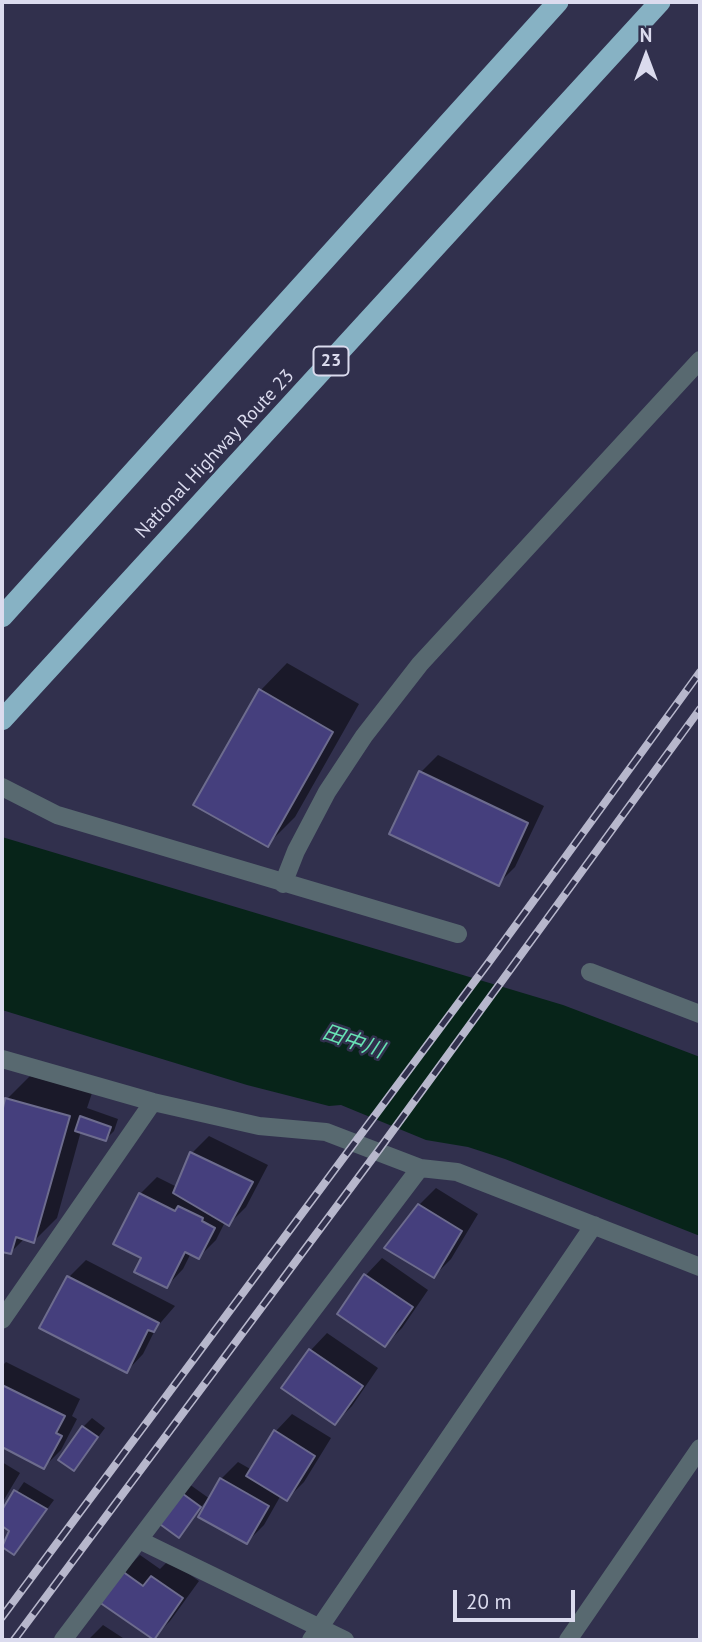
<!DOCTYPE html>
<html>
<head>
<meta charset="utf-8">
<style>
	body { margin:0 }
	#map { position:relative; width:702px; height:1642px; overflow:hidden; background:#31304d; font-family:"PT Sans",sans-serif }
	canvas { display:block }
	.frame { position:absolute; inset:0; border:4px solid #dbdbee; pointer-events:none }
	.north { position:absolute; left:611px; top:21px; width:70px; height:70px; -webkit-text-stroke:5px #31304d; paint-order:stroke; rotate:0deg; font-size:19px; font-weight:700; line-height:28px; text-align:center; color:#dbdbee }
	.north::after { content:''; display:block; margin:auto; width:24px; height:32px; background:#dbdbee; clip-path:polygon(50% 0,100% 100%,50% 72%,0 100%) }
	.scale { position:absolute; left:453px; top:1590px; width:122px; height:32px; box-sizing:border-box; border:4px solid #dbdbee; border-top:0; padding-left:9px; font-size:21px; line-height:24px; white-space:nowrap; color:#dbdbee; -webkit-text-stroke:5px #31304d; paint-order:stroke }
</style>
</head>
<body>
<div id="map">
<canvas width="702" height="1642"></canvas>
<div class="frame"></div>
<div class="north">N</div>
<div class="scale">20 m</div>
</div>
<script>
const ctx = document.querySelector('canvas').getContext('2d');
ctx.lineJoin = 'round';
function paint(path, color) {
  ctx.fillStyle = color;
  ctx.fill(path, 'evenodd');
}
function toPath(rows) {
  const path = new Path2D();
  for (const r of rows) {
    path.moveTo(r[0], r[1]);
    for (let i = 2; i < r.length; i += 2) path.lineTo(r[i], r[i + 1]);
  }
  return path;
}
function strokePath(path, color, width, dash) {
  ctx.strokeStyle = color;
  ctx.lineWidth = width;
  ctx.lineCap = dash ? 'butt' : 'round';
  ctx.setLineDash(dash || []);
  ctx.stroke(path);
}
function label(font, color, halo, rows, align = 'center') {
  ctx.font = font + ' "PT Sans","Noto Sans JP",sans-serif';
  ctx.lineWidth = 5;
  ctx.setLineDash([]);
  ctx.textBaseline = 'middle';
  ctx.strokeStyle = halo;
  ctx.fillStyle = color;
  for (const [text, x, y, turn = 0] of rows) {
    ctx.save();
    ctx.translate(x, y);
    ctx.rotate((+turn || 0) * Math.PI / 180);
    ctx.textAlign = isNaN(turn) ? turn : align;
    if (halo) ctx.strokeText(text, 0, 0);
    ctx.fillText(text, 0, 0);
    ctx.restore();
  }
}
const water = toPath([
	[2,837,563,1005,700,1057,700,1236,505,1159,468,1147,426,1140,341,1105,329,1106,247,1085,2,1010]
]);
const shadow = toPath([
	[287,663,359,704,295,817,267,845,260,691],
	[438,755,544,806,515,867,498,884,421,772],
	[30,1076,92,1093,87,1108,118,1119,114,1131,106,1139,81,1131,57,1218,34,1241,25,1238,11,1252,2,1250,2,1120,7,1099],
	[209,1136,268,1165,246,1207,229,1224,225,1222,216,1240,199,1257,191,1253,183,1269,167,1286,143,1257,140,1194,157,1177,177,1187,192,1153],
	[436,1188,478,1214,451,1259,434,1276,419,1205],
	[382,1258,428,1290,402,1328,385,1345,339,1313,366,1275],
	[86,1260,175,1306,156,1328,143,1354,127,1371,41,1328,69,1277],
	[327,1333,378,1368,352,1406,335,1423,283,1388,311,1350],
	[6,1362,80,1399,72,1416,77,1419,61,1450,44,1467,2,1445,2,1366],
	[292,1414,331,1438,304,1482,287,1499,281,1495,264,1525,247,1542,207,1500,178,1535,160,1521,189,1484,210,1499,221,1479,238,1462,252,1470,276,1431],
	[92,1418,105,1428,74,1469,83,1427],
	[2,1462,20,1473,2,1503],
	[24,1482,54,1500,14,1553,2,1545,11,1530,2,1524,2,1514],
	[140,1555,160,1569,169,1560,199,1581,170,1621,153,1638,123,1572],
	[103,1625,126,1640,88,1640]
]);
const building = toPath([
	[259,689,333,732,268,847,193,805,259,689],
	[419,771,528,823,499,886,389,834,419,771],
	[5,1098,70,1116,34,1243,16,1237,11,1254,2,1252,2,1113,5,1098],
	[80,1116,111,1127,106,1141,75,1131,80,1116],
	[190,1152,253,1182,229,1226,173,1193,190,1152],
	[139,1193,175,1211,178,1206,203,1218,202,1221,215,1228,199,1259,185,1252,167,1288,134,1272,141,1258,113,1244,139,1193],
	[418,1204,462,1231,434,1278,384,1248,418,1204],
	[364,1274,413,1307,385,1347,337,1314,364,1274],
	[67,1276,159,1323,154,1332,148,1330,127,1373,39,1328,67,1276],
	[309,1349,363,1386,335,1425,281,1388,309,1349],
	[2,1385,65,1416,56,1433,62,1436,44,1469,2,1447,2,1385],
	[82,1426,98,1437,74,1471,58,1460,82,1426],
	[274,1430,315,1456,287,1501,246,1476,274,1430],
	[220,1478,269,1506,247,1544,198,1517,220,1478],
	[14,1490,47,1509,14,1555,2,1547,9,1531,2,1526,2,1510,14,1490],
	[179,1491,201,1507,179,1538,157,1522,179,1491],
	[122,1571,143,1586,151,1576,183,1598,154,1640,99,1602,122,1571]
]);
const minor = toPath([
	[2,787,57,815,458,934],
	[283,884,296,851,327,792,364,736,420,664,700,360],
	[590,972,700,1014],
	[2,1059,153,1102,259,1126,326,1132,420,1168,457,1172,700,1267],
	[2,1320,153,1102],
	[139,1540,345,1640],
	[63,1640,420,1168],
	[311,1640,594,1225],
	[568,1640,700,1448]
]);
const highway = toPath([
	[2,617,558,2],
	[2,720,660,2]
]);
const rail = toPath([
	[2,1617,489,962,700,672],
	[14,1640,378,1151,700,709]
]);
const shields = [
	[331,361,35]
];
const shieldNames = [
	["23",331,361]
];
const streetNames = [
	["National Highway Route 23",215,454,-47]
];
const waterNames = [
	["田中川",353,1042,19]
];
paint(water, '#072419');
paint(shadow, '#0007');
paint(building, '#453f7d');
strokePath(building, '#6d6c8e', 2);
strokePath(minor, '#586970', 18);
strokePath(highway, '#87b2c4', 21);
strokePath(rail, '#b7b7cc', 8);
strokePath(rail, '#31304d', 5, [16]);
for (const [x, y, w] of shields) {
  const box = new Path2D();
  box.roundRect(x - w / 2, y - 14.5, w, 29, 5);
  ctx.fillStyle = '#31304d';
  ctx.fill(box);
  strokePath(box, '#dbdbee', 2);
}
label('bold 18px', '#dbdbee', null, shieldNames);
label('19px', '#dbdbee', '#31304d', streetNames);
label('italic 21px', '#67e3b4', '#31304d', waterNames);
</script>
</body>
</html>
